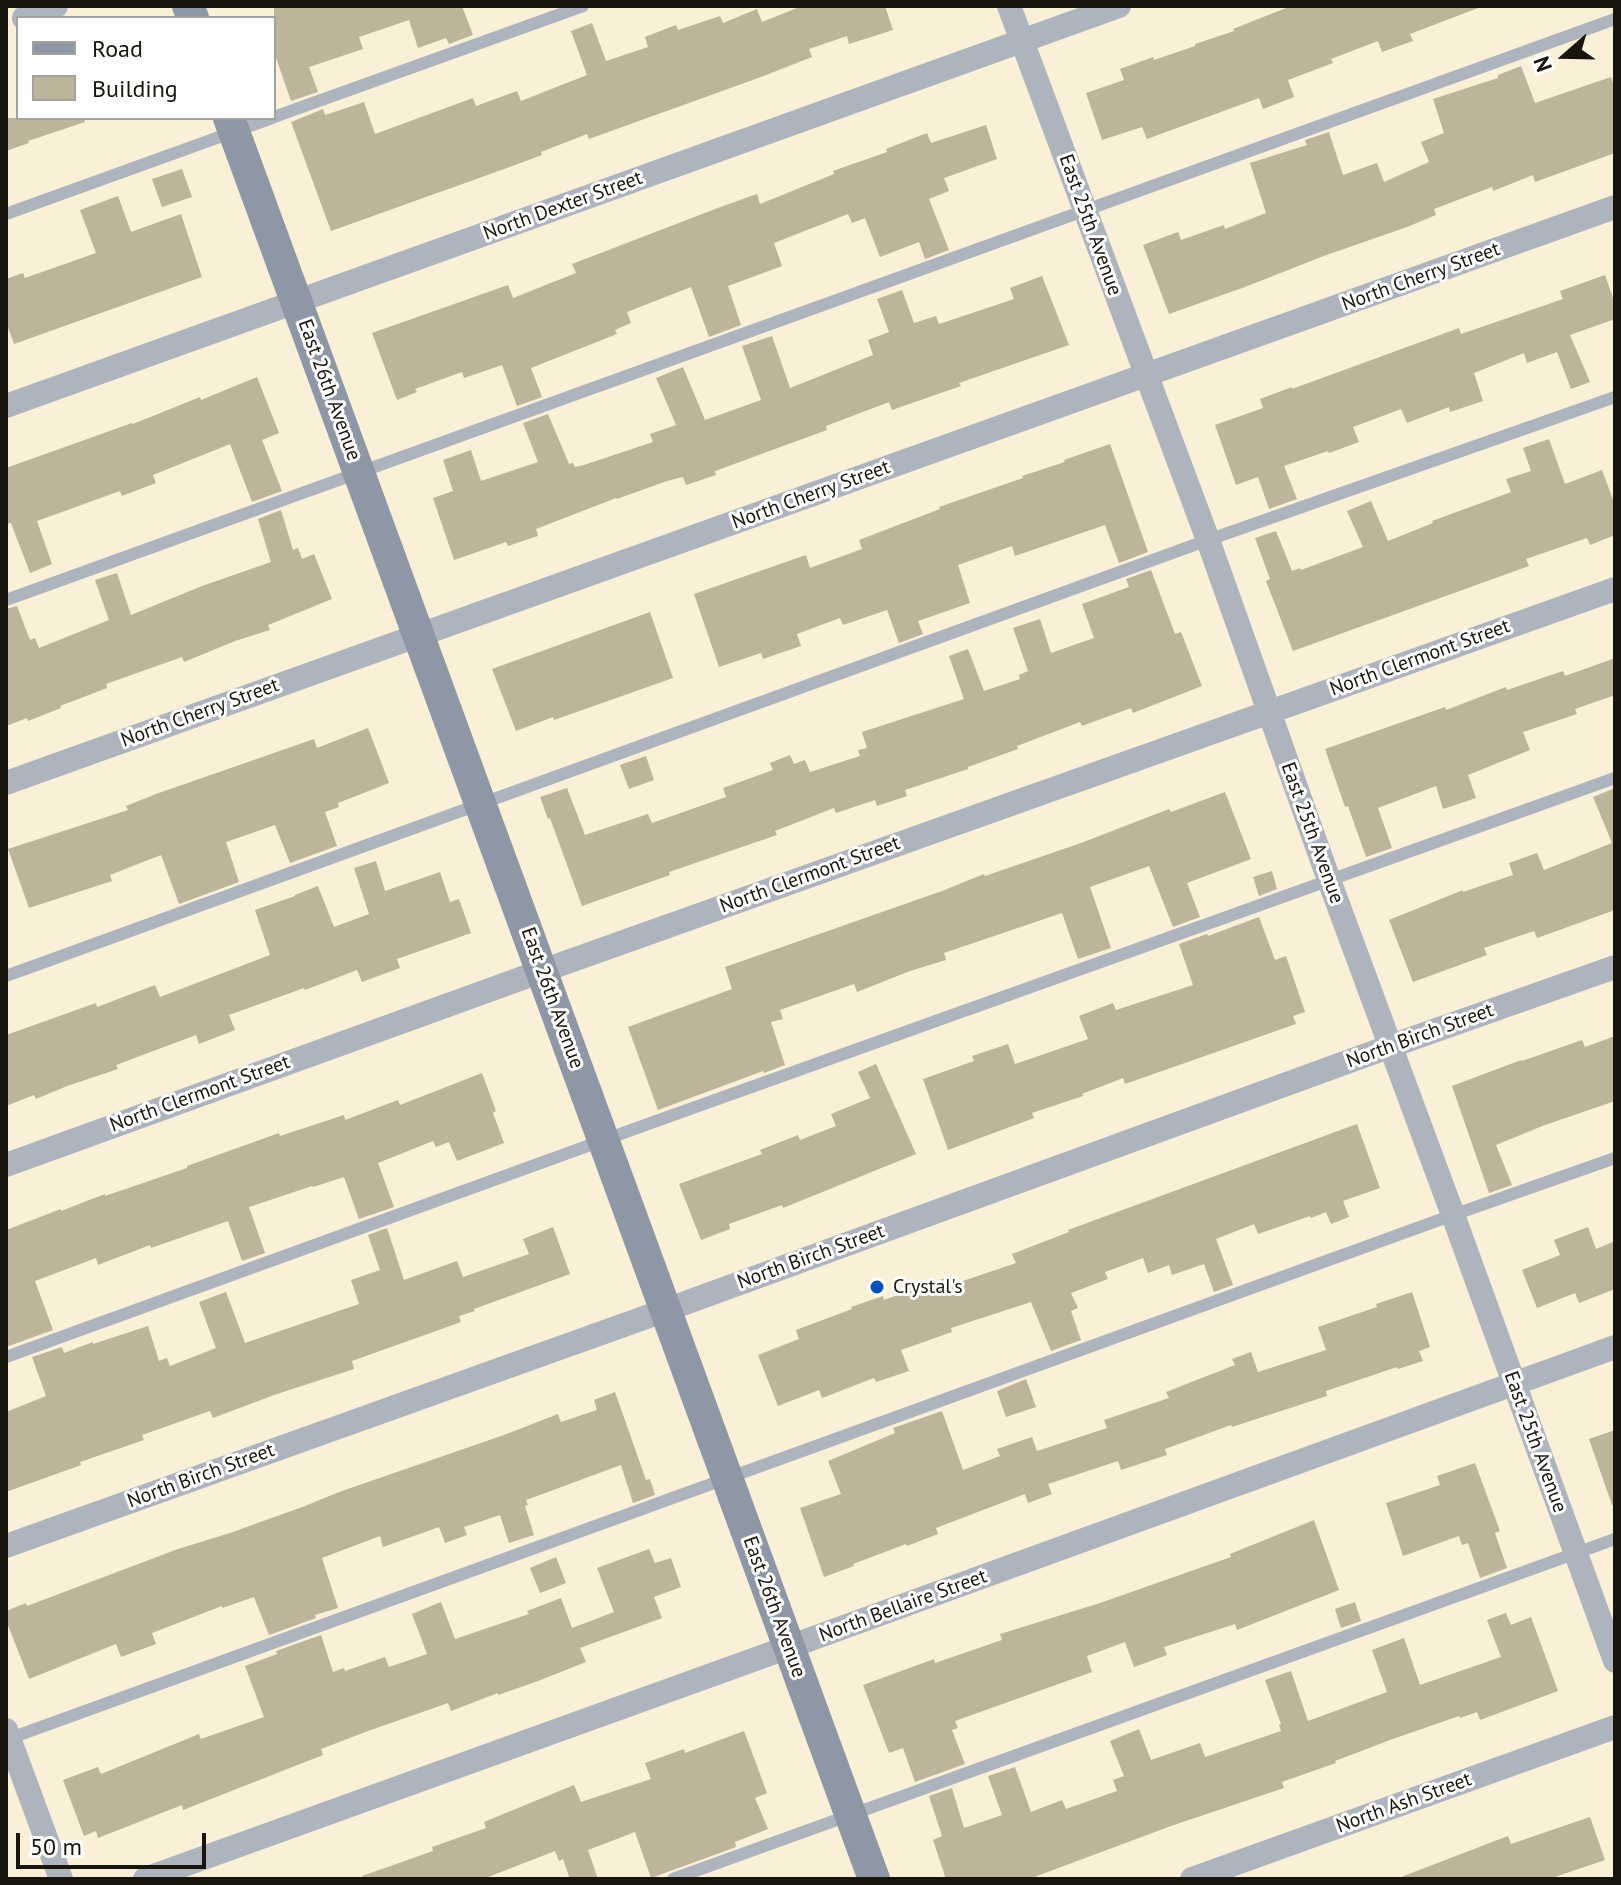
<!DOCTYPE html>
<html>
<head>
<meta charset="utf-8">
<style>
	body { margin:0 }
	#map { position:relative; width:1621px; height:1885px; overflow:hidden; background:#f9f0d7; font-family:"PT Sans",sans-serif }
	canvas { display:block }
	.frame { position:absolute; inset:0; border:8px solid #18150c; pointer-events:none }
	.legend { position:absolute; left:16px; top:16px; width:260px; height:104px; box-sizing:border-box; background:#fefefe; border:2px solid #a2a19d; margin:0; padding:10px 14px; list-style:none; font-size:24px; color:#18150c }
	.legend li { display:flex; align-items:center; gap:16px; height:40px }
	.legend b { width:40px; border:2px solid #a2a19d }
	.north { position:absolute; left:1525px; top:16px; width:80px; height:80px; -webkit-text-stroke:6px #fefefe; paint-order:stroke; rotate:250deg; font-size:22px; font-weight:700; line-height:32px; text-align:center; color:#18150c }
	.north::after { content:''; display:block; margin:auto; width:28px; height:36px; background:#18150c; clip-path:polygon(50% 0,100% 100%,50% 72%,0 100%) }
	.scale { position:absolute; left:16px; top:1833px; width:190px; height:36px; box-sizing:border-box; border:4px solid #18150c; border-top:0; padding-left:10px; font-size:24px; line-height:28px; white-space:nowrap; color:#18150c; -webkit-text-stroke:6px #fefefe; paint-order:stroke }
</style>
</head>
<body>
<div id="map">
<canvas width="1621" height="1885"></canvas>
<div class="frame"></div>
<ul class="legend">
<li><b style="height:10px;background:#8d97a5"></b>Road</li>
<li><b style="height:22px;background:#bcb49b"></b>Building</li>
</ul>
<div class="north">N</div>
<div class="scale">50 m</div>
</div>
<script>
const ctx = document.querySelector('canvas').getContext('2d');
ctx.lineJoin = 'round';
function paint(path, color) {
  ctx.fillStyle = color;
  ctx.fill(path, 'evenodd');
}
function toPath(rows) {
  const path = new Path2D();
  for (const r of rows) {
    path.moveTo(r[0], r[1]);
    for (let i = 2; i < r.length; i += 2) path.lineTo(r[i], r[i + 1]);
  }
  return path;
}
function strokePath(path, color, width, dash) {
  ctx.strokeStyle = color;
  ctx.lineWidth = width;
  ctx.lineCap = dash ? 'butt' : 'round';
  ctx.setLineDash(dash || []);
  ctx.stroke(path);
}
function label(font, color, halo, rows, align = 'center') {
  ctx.font = font + ' "PT Sans",sans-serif';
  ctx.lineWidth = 6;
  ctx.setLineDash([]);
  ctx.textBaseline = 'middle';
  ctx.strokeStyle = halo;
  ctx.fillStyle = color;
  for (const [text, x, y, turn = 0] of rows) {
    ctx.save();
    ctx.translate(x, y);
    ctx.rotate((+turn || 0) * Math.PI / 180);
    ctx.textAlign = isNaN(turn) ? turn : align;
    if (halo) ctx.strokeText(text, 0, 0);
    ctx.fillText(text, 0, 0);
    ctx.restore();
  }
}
const building = toPath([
	[274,6,462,6,473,35,449,44,446,38,418,48,409,20,359,37,363,49,309,67,318,92,291,101,274,52],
	[802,6,885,6,893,30,849,44,847,36,809,49,812,57,761,77,589,139,587,134,541,152,542,155,507,168,331,231,291,122,323,109,325,115,364,102,375,134,473,98,476,106,517,91,521,101,587,75,571,31,592,23,606,61,648,47,645,37,676,25,678,30,720,16,723,23,757,9,762,22],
	[1291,6,1478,6,1478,8,1410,34,1413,41,1382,52,1378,41,1331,59,1333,63,1288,80,1294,97,1263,109,1259,98,1147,139,1142,127,1102,140,1086,93,1124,80,1120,69,1153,57,1154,60,1195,46,1195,44,1234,31,1233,29],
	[1521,66,1535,103,1611,77,1615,89,1615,153,1535,182,1533,175,1493,191,1492,187,1434,209,1436,215,1407,227,1321,257,1245,287,1169,314,1143,245,1178,232,1181,240,1224,225,1225,229,1266,213,1250,163,1307,145,1305,140,1329,132,1343,175,1377,163,1384,182,1429,162,1421,142,1444,133,1433,99,1498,78,1498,75],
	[6,118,84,118,85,122,28,141,29,143,6,151],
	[986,125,997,159,944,178,949,191,929,199,949,250,925,259,919,242,880,257,865,218,852,223,848,214,774,243,782,266,728,286,741,325,709,337,691,287,627,312,631,323,615,330,617,334,531,368,542,397,517,406,502,365,464,378,462,372,415,389,417,392,397,400,372,333,508,285,513,298,576,273,572,264,723,206,757,194,760,204,834,174,833,171,887,152,886,149,927,133,931,143],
	[182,169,192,197,162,207,152,179],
	[118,196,131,232,181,214,202,277,14,344,6,322,6,279,23,273,25,278,96,253,80,210],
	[1605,275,1615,304,1615,319,1570,335,1590,382,1571,389,1557,352,1527,363,1524,353,1474,373,1483,401,1450,412,1449,407,1407,423,1401,409,1353,427,1359,442,1329,453,1328,451,1284,466,1297,499,1269,509,1258,477,1236,485,1215,425,1263,408,1260,399,1292,387,1292,389,1459,328,1461,334,1563,299,1560,291],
	[1042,276,1069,345,959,383,961,386,892,410,889,402,826,426,827,430,715,471,716,475,686,485,683,477,667,481,617,499,616,498,536,529,538,536,508,546,506,542,454,560,433,498,453,491,443,460,471,450,481,481,538,462,523,423,548,414,569,464,573,463,575,467,584,465,653,442,650,434,676,425,656,378,683,367,705,420,761,400,742,346,772,336,790,388,873,355,868,340,889,332,877,299,902,290,914,323,936,316,939,324,1014,299,1010,288],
	[257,377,279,433,262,440,282,491,252,502,230,444,153,475,156,483,122,496,120,491,37,521,52,564,30,573,11,523,6,524,6,468,132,423,133,424,200,397,201,400],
	[1549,439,1565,484,1602,470,1615,505,1615,535,1590,545,1587,538,1526,559,1529,566,1293,651,1266,581,1270,579,1255,538,1276,531,1292,571,1300,568,1301,570,1363,547,1347,511,1371,501,1388,541,1433,523,1432,521,1511,492,1506,479,1531,471,1523,448],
	[1110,444,1148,552,1119,563,1105,525,1015,556,1012,546,958,565,970,603,918,621,923,634,899,643,887,610,843,625,840,618,797,634,801,646,763,659,761,653,719,667,694,594,806,555,810,568,862,549,859,540,940,509,939,507,1023,478,1022,476,1065,462,1064,460],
	[281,510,293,550,298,548,302,559,314,554,332,599,268,625,270,630,235,641,184,662,182,657,106,684,107,688,60,706,61,708,28,721,27,718,6,726,6,609,17,606,30,640,35,638,39,648,109,620,95,580,117,573,131,615,202,586,271,562,258,519],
	[1151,570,1175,634,1181,632,1202,686,1133,713,1131,708,1082,726,1080,722,1017,746,1018,749,968,767,968,769,905,790,907,796,877,806,875,800,836,813,834,808,775,831,777,835,669,872,670,875,582,906,550,818,548,819,540,797,567,788,585,835,648,814,652,823,726,797,723,788,773,770,770,763,790,755,794,764,805,760,810,772,860,756,858,750,867,748,862,732,964,699,949,656,968,649,984,691,1020,679,1019,675,1028,671,1013,628,1040,619,1051,653,1094,638,1082,604,1129,587,1126,579],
	[650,612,673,678,554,720,553,717,516,731,492,669],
	[1615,658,1615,695,1575,709,1577,714,1523,732,1530,750,1468,775,1476,798,1443,809,1436,786,1378,808,1392,848,1366,857,1348,806,1345,807,1325,749,1445,707,1446,710,1506,687,1507,690,1563,671,1565,676],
	[368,728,389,783,338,803,339,807,325,812,337,846,290,863,275,825,226,842,239,882,179,904,161,855,110,875,112,881,29,908,8,849,128,810,126,806,156,794,314,739,317,748],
	[646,756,654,780,629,789,620,765],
	[1615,788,1615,910,1537,938,1534,931,1484,948,1487,955,1413,982,1389,920,1463,890,1463,892,1513,875,1509,863,1537,853,1544,870,1612,843,1593,797],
	[1225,792,1251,859,1187,883,1200,917,1173,927,1149,866,1090,887,1111,948,1078,959,1062,913,944,953,946,960,910,971,857,992,854,984,780,1010,783,1019,771,1022,785,1065,764,1073,763,1071,658,1110,628,1027,732,989,725,967,942,891,984,874,985,876,1081,843,1169,809,1171,812],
	[376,861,385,891,440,872,450,902,459,899,471,933,397,959,400,968,362,982,357,970,305,990,304,988,229,1015,235,1030,199,1044,196,1035,116,1065,118,1069,67,1086,36,1099,34,1095,6,1106,6,1035,96,1003,97,1007,155,985,160,997,270,955,255,910,295,896,295,895,318,886,334,927,369,914,354,868],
	[1272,871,1277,889,1259,896,1253,877],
	[1259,917,1275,960,1286,956,1305,1012,1293,1016,1296,1024,1125,1084,1123,1078,1082,1094,1083,1096,1032,1113,1034,1118,948,1150,923,1079,974,1061,972,1056,1008,1044,1015,1064,1088,1039,1079,1016,1113,1003,1116,1010,1193,985,1179,944,1207,934,1208,936],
	[1615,1036,1615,1101,1545,1125,1496,1145,1512,1185,1489,1193,1452,1086,1521,1060,1522,1061,1582,1040,1585,1047],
	[876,1064,916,1154,783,1208,782,1205,729,1224,730,1229,701,1240,679,1184,762,1154,760,1150,798,1135,800,1140,836,1126,831,1114,870,1098,858,1072],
	[482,1073,496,1111,493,1113,504,1143,457,1161,449,1142,436,1147,433,1141,378,1163,394,1207,359,1219,344,1177,313,1187,312,1186,249,1207,265,1253,242,1261,228,1221,151,1248,150,1245,98,1265,96,1258,35,1281,53,1330,6,1347,6,1230,61,1209,61,1211,105,1194,105,1196,187,1168,187,1166,279,1133,280,1136,344,1115,345,1120,398,1100,400,1105],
	[1357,1124,1380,1188,1343,1201,1349,1217,1331,1224,1326,1212,1311,1218,1310,1216,1258,1234,1254,1224,1216,1239,1233,1285,1214,1292,1204,1264,1172,1275,1169,1265,1148,1273,1143,1258,1105,1272,1108,1279,1071,1293,1078,1308,1071,1311,1081,1340,1051,1351,1031,1302,951,1328,952,1332,901,1350,909,1371,876,1382,874,1378,822,1398,819,1390,778,1406,758,1355,799,1339,796,1330,852,1309,851,1307,883,1296,884,1300,951,1276,954,1284,1016,1263,1012,1254,1069,1232,1068,1230],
	[553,1227,570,1274,474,1309,475,1311,459,1316,461,1322,352,1361,354,1369,274,1395,213,1418,210,1411,142,1435,144,1440,80,1462,81,1465,6,1492,6,1412,46,1396,32,1357,62,1347,64,1353,93,1342,93,1344,148,1326,159,1361,167,1358,170,1366,216,1348,199,1302,226,1292,245,1343,359,1304,351,1280,380,1270,368,1235,387,1228,404,1280,457,1261,463,1277,529,1254,523,1239],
	[1588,1227,1596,1249,1615,1241,1615,1289,1579,1303,1575,1293,1537,1308,1522,1270,1560,1255,1554,1240],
	[1412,1292,1430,1347,1419,1351,1423,1361,1398,1369,1397,1367,1326,1391,1327,1396,1232,1427,1231,1425,1165,1449,1167,1455,1121,1470,1118,1461,1048,1484,1052,1494,1028,1503,1025,1494,936,1528,938,1534,907,1546,906,1544,853,1564,854,1566,824,1577,800,1508,841,1494,828,1461,895,1433,893,1428,942,1411,963,1470,1000,1456,997,1449,1032,1437,1037,1451,1107,1428,1104,1420,1169,1398,1166,1392,1235,1365,1232,1359,1251,1352,1258,1372,1326,1350,1318,1327,1377,1307,1376,1304],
	[1026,1379,1036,1407,1006,1417,997,1391],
	[615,1392,646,1480,650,1479,655,1495,633,1503,621,1465,526,1500,528,1505,525,1506,534,1535,509,1543,500,1515,464,1527,467,1535,445,1543,439,1527,383,1547,380,1536,322,1558,338,1608,315,1615,316,1618,269,1635,254,1597,222,1608,222,1606,152,1633,156,1644,121,1657,116,1644,29,1679,6,1620,6,1611,26,1603,27,1606,178,1549,230,1533,305,1506,339,1492,504,1435,558,1414,561,1422,597,1410,594,1400],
	[1615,1430,1615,1505,1612,1505,1589,1439],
	[1475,1463,1500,1531,1495,1533,1507,1568,1480,1578,1468,1543,1462,1545,1459,1536,1403,1556,1386,1503,1440,1485,1437,1476],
	[1314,1520,1339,1590,1237,1630,1235,1624,1164,1647,1167,1655,1134,1667,1125,1642,1087,1656,1092,1672,955,1721,958,1728,952,1730,965,1764,915,1782,903,1748,889,1753,863,1685,934,1659,935,1663,1002,1640,1000,1634,1100,1603,1231,1557,1230,1554],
	[649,1549,655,1563,671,1558,681,1587,654,1597,662,1618,580,1648,586,1662,538,1681,498,1695,498,1693,451,1711,448,1703,368,1731,321,1749,323,1755,183,1810,182,1805,98,1838,96,1831,84,1836,63,1780,98,1767,101,1774,199,1734,201,1739,264,1717,245,1666,277,1654,276,1651,321,1635,333,1672,344,1668,345,1671,385,1657,389,1667,427,1654,412,1614,441,1602,455,1639,529,1614,527,1611,561,1598,572,1628,614,1612,597,1568],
	[556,1557,566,1583,540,1593,530,1568],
	[1355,1602,1361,1621,1341,1628,1335,1609],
	[1506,1613,1511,1625,1531,1617,1558,1691,1480,1720,1477,1712,1460,1718,1459,1716,1390,1740,1335,1761,1336,1763,1282,1782,1284,1788,1171,1826,1029,1879,946,1879,933,1840,942,1836,929,1796,952,1788,964,1828,1002,1815,988,1776,1015,1767,1031,1812,1062,1800,1066,1809,1117,1791,1113,1780,1124,1776,1110,1741,1139,1729,1151,1760,1200,1743,1205,1757,1281,1731,1279,1725,1281,1724,1265,1680,1291,1671,1308,1721,1387,1692,1372,1650,1404,1638,1420,1685,1501,1657,1487,1620],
	[744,1731,767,1793,755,1798,768,1829,735,1842,736,1847,651,1878,635,1832,588,1850,598,1879,570,1879,563,1859,559,1861,555,1851,483,1879,363,1879,362,1876,433,1851,432,1847,486,1828,484,1822,574,1785,581,1802,651,1779,645,1763,684,1749,685,1753],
	[1590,1817,1605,1860,1549,1879,1401,1879,1401,1877,1508,1836,1511,1844]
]);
const lane = toPath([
	[274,117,583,6],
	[6,214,272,118],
	[6,600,1615,19],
	[6,976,1208,540,1615,397],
	[6,1357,648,1124,1615,778],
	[8,1739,1453,1215,1615,1158],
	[673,1879,1615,1539]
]);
const street = toPath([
	[1009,6,1208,540,1329,880,1453,1215,1615,1661],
	[24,18,56,6],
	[6,406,1119,6],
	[6,783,1615,207],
	[6,1165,542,971,1615,589],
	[6,1546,666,1310,1391,1046,1615,967],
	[6,1730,61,1879],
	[145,1879,789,1647,1615,1347],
	[1192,1879,1615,1727]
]);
const secondary = toPath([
	[188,6,193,18],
	[229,118,874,1879]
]);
const markers = [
	[877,1287,8,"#0751bb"]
];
const streetNames = [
	["North Dexter Street",563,206,-20],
	["East 25th Avenue",1090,225,70],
	["North Cherry Street",1421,277,-20],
	["East 26th Avenue",329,390,70],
	["North Cherry Street",811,495,-20],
	["North Clermont Street",1420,658,-20],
	["North Cherry Street",200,713,-20],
	["East 25th Avenue",1312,833,70],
	["North Clermont Street",810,875,-20],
	["East 26th Avenue",552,998,70],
	["North Birch Street",1420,1036,-20],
	["North Clermont Street",200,1094,-20],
	["North Birch Street",811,1257,-20],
	["East 25th Avenue",1535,1442,70],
	["North Birch Street",201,1476,-20],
	["North Bellaire Street",903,1606,-20],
	["East 26th Avenue",774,1607,70],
	["North Ash Street",1404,1803,-20]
];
const poiNames = [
	["Crystal's",893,1287]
];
paint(building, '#bcb49b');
strokePath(lane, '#aeb4be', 12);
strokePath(street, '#aeb4be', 24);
strokePath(secondary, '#8d97a5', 32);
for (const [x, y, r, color] of markers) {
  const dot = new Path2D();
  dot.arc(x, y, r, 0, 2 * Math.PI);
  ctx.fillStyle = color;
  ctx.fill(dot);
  strokePath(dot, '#fefefe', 3);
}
label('20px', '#18150c', '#fefefe', streetNames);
label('20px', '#18150c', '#fefefe', poiNames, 'left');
</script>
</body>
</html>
